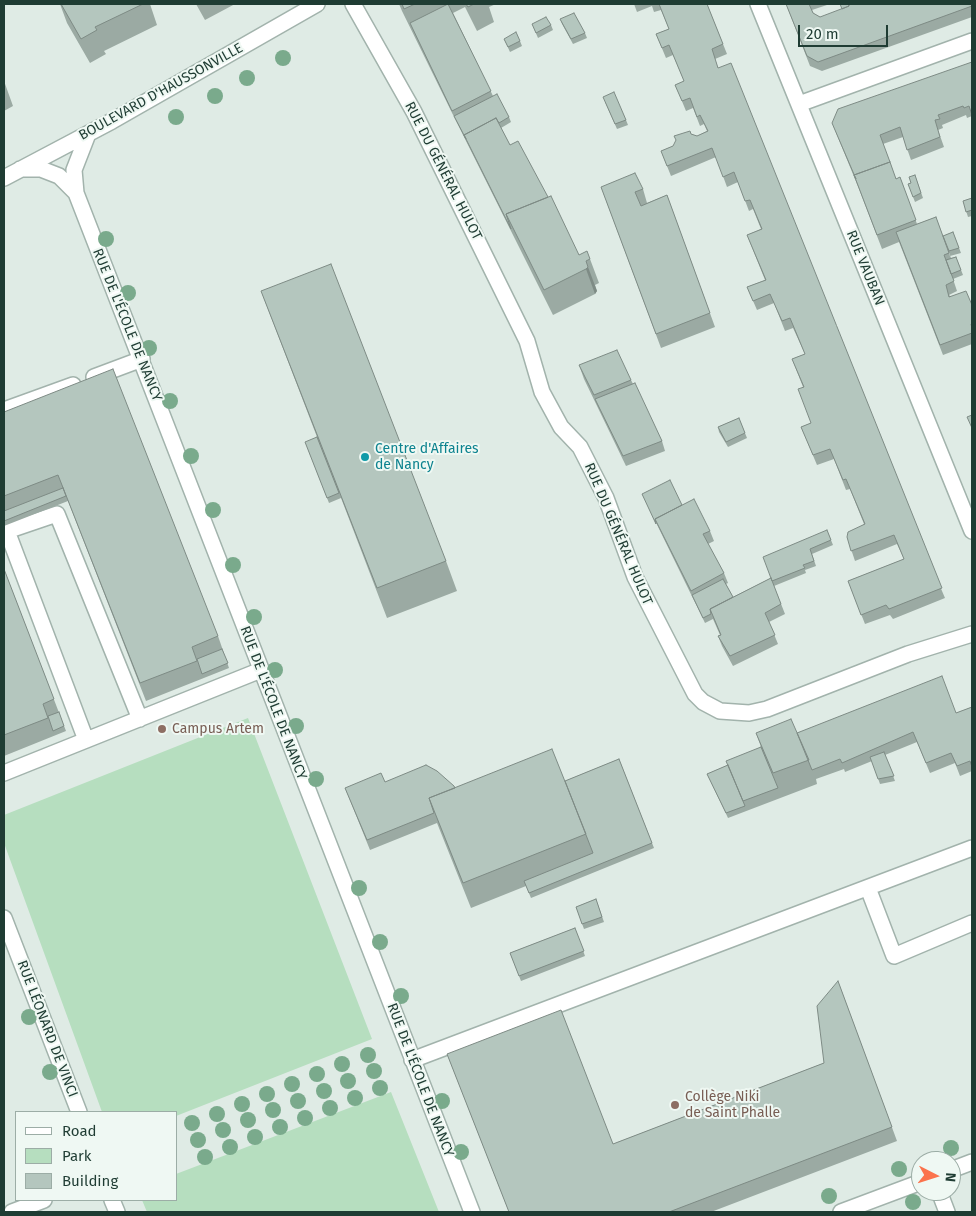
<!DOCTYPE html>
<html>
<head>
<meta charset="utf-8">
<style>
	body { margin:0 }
	#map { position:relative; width:976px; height:1216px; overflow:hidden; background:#dfebe5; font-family:"Fira Sans",sans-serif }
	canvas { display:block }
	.frame { position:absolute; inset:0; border:5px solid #1f3c33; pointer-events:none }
	.legend { position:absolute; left:15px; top:1111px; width:162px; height:90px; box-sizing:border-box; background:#eff8f3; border:1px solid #9cada6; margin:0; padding:6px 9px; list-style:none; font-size:15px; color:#1f3c33 }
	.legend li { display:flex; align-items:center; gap:10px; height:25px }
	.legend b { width:25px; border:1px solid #9cada6 }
	.north { position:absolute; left:911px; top:1151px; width:50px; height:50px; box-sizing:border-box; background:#eff8f3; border:1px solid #9cada6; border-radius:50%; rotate:95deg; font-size:14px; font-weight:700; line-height:20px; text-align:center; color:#1f3c33 }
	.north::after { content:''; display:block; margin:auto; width:18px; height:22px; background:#fb734d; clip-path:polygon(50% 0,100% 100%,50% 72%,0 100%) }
	.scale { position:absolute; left:798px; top:25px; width:90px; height:22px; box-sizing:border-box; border:2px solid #1f3c33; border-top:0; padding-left:6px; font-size:15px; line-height:18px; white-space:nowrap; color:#1f3c33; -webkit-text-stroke:4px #eff8f3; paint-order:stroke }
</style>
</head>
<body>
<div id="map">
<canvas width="976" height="1216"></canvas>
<div class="frame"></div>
<ul class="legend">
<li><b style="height:6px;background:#fff"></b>Road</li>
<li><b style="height:14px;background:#b6debf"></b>Park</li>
<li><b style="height:14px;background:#b4c6be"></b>Building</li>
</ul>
<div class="north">N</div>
<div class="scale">20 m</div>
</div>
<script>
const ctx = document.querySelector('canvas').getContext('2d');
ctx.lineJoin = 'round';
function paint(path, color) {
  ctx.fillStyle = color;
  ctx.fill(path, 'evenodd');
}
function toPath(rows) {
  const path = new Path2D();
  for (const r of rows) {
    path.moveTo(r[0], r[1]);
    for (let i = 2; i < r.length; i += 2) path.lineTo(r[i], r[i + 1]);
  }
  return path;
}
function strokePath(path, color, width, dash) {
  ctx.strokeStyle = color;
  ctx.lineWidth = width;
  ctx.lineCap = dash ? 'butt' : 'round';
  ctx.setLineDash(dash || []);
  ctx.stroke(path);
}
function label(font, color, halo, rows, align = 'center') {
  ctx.font = font + ' "Fira Sans",sans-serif';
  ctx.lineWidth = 4;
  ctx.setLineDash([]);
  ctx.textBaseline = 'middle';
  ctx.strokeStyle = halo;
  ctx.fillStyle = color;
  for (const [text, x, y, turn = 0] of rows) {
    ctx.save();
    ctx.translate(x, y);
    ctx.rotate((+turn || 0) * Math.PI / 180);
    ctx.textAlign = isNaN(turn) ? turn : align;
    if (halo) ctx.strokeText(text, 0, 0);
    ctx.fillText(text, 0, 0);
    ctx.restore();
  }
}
const green = toPath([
	[248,718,372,1039,176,1116,176,1112,102,1112,4,843,4,815],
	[391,1092,439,1212,147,1212,142,1200,176,1200,176,1174]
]);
const minor = toPath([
	[353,4,414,112,527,341,542,392,561,427,580,447,606,498,635,577,695,694,703,702,720,711,749,713,767,709,908,654,972,634],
	[758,4,972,531],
	[799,104,972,41],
	[20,169,41,169,59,176,76,193,472,1212],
	[4,178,112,121,317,4],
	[76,193,74,170,88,134],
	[94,377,142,359],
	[4,410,73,385],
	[86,740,7,531,57,514,140,719],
	[4,773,261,670],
	[868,888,894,956,972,923],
	[4,918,79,1112],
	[412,1060,972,848],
	[951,1170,972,1162],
	[939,1191,947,1212],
	[112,1200,117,1212],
	[12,1212,44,1200],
	[841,1212,921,1182]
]);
const trees = [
	[283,58],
	[247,78],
	[215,96],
	[176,117],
	[106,239],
	[128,293],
	[149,348],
	[170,401],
	[191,456],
	[213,510],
	[233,565],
	[254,617],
	[275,670],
	[296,726],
	[316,779],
	[359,888],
	[380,942],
	[401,996],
	[29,1017],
	[368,1055],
	[342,1064],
	[374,1071],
	[50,1072],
	[317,1074],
	[348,1081],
	[292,1084],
	[380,1088],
	[324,1091],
	[267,1094],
	[355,1098],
	[298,1101],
	[442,1101],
	[242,1104],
	[330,1108],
	[273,1110],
	[217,1114],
	[305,1118],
	[248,1120],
	[192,1123],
	[280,1127],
	[223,1130],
	[255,1137],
	[198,1140],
	[230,1147],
	[951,1148],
	[461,1152],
	[205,1157],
	[899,1169],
	[829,1196],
	[913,1202]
];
const wall = toPath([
	[60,4,150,4,157,25,104,51,106,54,90,63,67,23],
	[196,4,235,4,205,20],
	[399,4,496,4,489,7,494,22,477,31,465,7,453,13,493,96,509,117,511,122,501,128,510,145,579,255,590,259,599,283,595,285,597,291,595,294,553,315,456,121,402,11],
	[634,4,707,4,727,54,715,59,718,68,945,598,893,619,890,615,865,624,848,581,904,559,897,544,855,561,847,537,864,524,850,489,846,490,834,459,817,465,801,427,811,423,803,387,792,359,805,354,793,328,785,331,774,303,757,310,747,287,765,280,747,235,761,229,753,209,749,211,738,182,727,187,716,157,671,176,661,151,673,146,691,134,697,136,707,131,704,124,700,126,693,108,686,111,679,94,675,85,684,81,673,55,666,58,656,34,669,29,661,10,654,12,652,6,637,12],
	[786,4,826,4,827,5,812,10,813,13,820,17,972,4,972,17,822,71,810,66],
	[560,19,585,33,587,38,573,44,562,24],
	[532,24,551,25,553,30,538,38],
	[504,39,520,41,522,46,510,52],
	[972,62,972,116,967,118,966,115,942,125,943,128,938,130,944,147,911,160,903,137,883,144,896,179,900,177,917,224,936,217,951,258,956,257,963,275,953,279,957,291,949,295,950,296,972,305,972,344,943,355,899,242,882,249,859,189,832,123],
	[4,81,13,106,4,111],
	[605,102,626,120,628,125,617,129],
	[915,175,923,198,915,202,908,184,911,183],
	[601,187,643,189,647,203,667,195,715,327,661,348],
	[972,198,972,216,968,217,963,201],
	[953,232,961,253,950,256,943,236],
	[261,291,446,561,457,591,387,618,341,498,329,503,307,447,317,437],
	[579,365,631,380,662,441,665,451,626,466,584,379],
	[4,412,218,636,229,668,146,701,68,501,4,526],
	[739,418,747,438,728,447,719,432,718,427],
	[642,494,682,505,710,531,714,541,708,544,724,573,728,583,726,584,733,597,771,578,827,530,833,545,812,554,816,566,805,570,806,573,774,586,785,614,769,622,778,644,733,666,722,646,718,636,720,635,713,619,705,623],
	[4,569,66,731,4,756],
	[972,707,972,771,960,776,955,763,930,773,917,742,885,755,895,781,880,784,872,761,845,772,844,769,816,779,817,784,728,818,707,774,728,765,761,747,756,733,797,733,956,713],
	[619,759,654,848,531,898,526,886,471,908,437,823,370,850,345,788,385,782,455,788,565,781],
	[596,899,604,922,584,929,576,907],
	[575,928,585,956,521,981,510,953],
	[838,981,897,1141,711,1212,509,1212,447,1054,613,1144,824,1063]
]);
const shadedWall = toPath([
	[588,267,597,291,595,294,586,269]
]);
const building = toPath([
	[61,4,143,4,95,27,97,30,81,39,61,4],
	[402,4,415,4,404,9,402,4],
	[448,4,491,91,452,111,410,23,448,4],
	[466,4,474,4,468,7,466,4],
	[659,4,707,4,723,44,712,49,718,68,731,63,942,588,889,609,886,605,861,615,848,581,904,559,894,535,851,551,847,537,848,532,865,524,846,479,843,480,830,449,813,455,801,427,811,423,798,389,804,387,792,359,805,354,790,318,782,321,770,294,753,301,747,287,766,280,747,235,762,229,750,200,745,201,734,172,723,177,712,148,667,166,661,151,673,146,676,140,674,136,690,131,691,134,697,136,708,131,700,115,697,117,690,98,682,101,675,85,684,81,669,45,662,48,656,34,669,29,659,4],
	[786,4,809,4,813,13,820,17,849,6,849,4,972,4,972,6,818,62,807,56,786,4],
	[840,4,848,4,849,6,842,9,840,4],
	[574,13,585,33,571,39,560,19,574,13],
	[546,17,551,25,536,33,532,24,546,17],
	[516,32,520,41,508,47,504,39,516,32],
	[972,62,972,115,969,106,964,108,963,106,938,115,940,119,935,120,940,137,907,150,900,127,880,135,890,162,854,175,856,179,832,123,838,109,972,62],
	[614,92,626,120,615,124,603,97,614,92],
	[497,94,509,117,499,123,496,118,464,135,466,139,454,116,497,94],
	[496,118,510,145,518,141,548,197,506,214,511,229,464,135,496,118],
	[890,162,896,179,900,177,916,220,877,235,854,175,890,162],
	[635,173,643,189,635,192,641,206,667,195,710,313,656,334,601,187,635,173],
	[915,175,921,193,913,197,908,184,911,183,909,177,915,175],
	[551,196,579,255,587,251,590,259,586,261,588,267,586,269,544,290,506,214,551,196],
	[972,198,972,210,966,212,963,201,972,198],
	[936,217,949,253,944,255,954,281,946,285,949,297,966,291,972,305,972,323,971,324,972,328,972,333,940,345,896,232,936,217],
	[953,232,959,248,949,251,943,236,953,232],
	[956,257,961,270,951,274,946,260,956,257],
	[331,264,446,561,377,588,261,291,331,264],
	[617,350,631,380,594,395,579,365,617,350],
	[113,369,218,636,192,647,197,661,140,683,58,475,4,496,4,412,113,369],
	[635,383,662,441,623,456,595,399,635,383],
	[972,415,972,428,967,417,972,415],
	[739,418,745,433,726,442,718,427,739,418],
	[317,437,339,493,327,498,305,442,317,437],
	[670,480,682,505,655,519,656,524,642,494,670,480],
	[63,488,66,496,4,521,4,511,63,488],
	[694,499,710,531,703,534,724,573,691,591,655,519,694,499],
	[827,530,831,540,810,549,814,561,803,565,805,568,772,581,763,557,827,530],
	[4,569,54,699,43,704,48,718,4,735,4,569],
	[771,578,781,604,765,613,775,635,730,656,718,636,721,635,710,609,771,578],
	[723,579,733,597,710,609,711,614,703,618,692,595,723,579],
	[222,649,228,663,202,674,197,659,222,649],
	[942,676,956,713,972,707,972,767,970,761,957,766,951,753,926,763,913,732,842,763,840,759,812,770,797,733,942,676],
	[59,712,64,726,53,731,48,716,59,712],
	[791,719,809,760,773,773,756,733,791,719],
	[761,747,778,788,743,801,726,761,761,747],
	[552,749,586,834,463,883,429,798,552,749],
	[884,752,894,776,878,779,870,757,884,752],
	[619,759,652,843,529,893,524,881,593,853,565,781,619,759],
	[426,765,437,771,454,786,455,788,429,798,434,813,367,840,345,788,381,773,385,782,426,765],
	[728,765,745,806,726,813,707,774,728,765],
	[596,899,602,917,582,924,576,907,596,899],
	[575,928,584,951,519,976,510,953,575,928],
	[838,981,892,1127,669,1212,509,1212,447,1054,561,1010,613,1144,824,1063,817,1006,838,981]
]);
const markers = [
	[365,457,5,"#0f9aa8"],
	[162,729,5,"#8d6e63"],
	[675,1105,5,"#8d6e63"]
];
const streetNames = [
	["BOULEVARD D'HAUSSONVILLE",161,92,-29],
	["RUE DU GÉNÉRAL HULOT",443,171,63],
	["RUE VAUBAN",865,268,68],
	["RUE DE L'ÉCOLE DE NANCY",127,325,68],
	["RUE DU GÉNÉRAL HULOT",618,534,67],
	["RUE DE L'ÉCOLE DE NANCY",273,703,69],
	["RUE LÉONARD DE VINCI",47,1029,69],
	["RUE DE L'ÉCOLE DE NANCY",420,1080,69]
];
const cultureNames = [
	["Centre d'Affaires",375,449],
	["de Nancy",375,465]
];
const educationNames = [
	["Campus Artem",172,729],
	["Collège Niki",685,1097],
	["de Saint Phalle",685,1113]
];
paint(green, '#b6debf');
strokePath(minor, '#a2b3ac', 18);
strokePath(minor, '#fff', 15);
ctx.fillStyle = '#7aaa8c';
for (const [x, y] of trees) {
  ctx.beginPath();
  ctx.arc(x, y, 8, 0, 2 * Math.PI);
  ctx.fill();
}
paint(wall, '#9baaa3');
paint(shadedWall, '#7e8b85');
paint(building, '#b4c6be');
strokePath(building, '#7e8b85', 1);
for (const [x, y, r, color] of markers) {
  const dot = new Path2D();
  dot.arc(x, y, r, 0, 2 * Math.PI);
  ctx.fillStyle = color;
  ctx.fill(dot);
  strokePath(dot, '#eff8f3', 2);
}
label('14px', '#1f3c33', '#eff8f3', streetNames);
label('14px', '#0d838f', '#eff8f3', cultureNames, 'left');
label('14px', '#785e54', '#eff8f3', educationNames, 'left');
</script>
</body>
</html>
